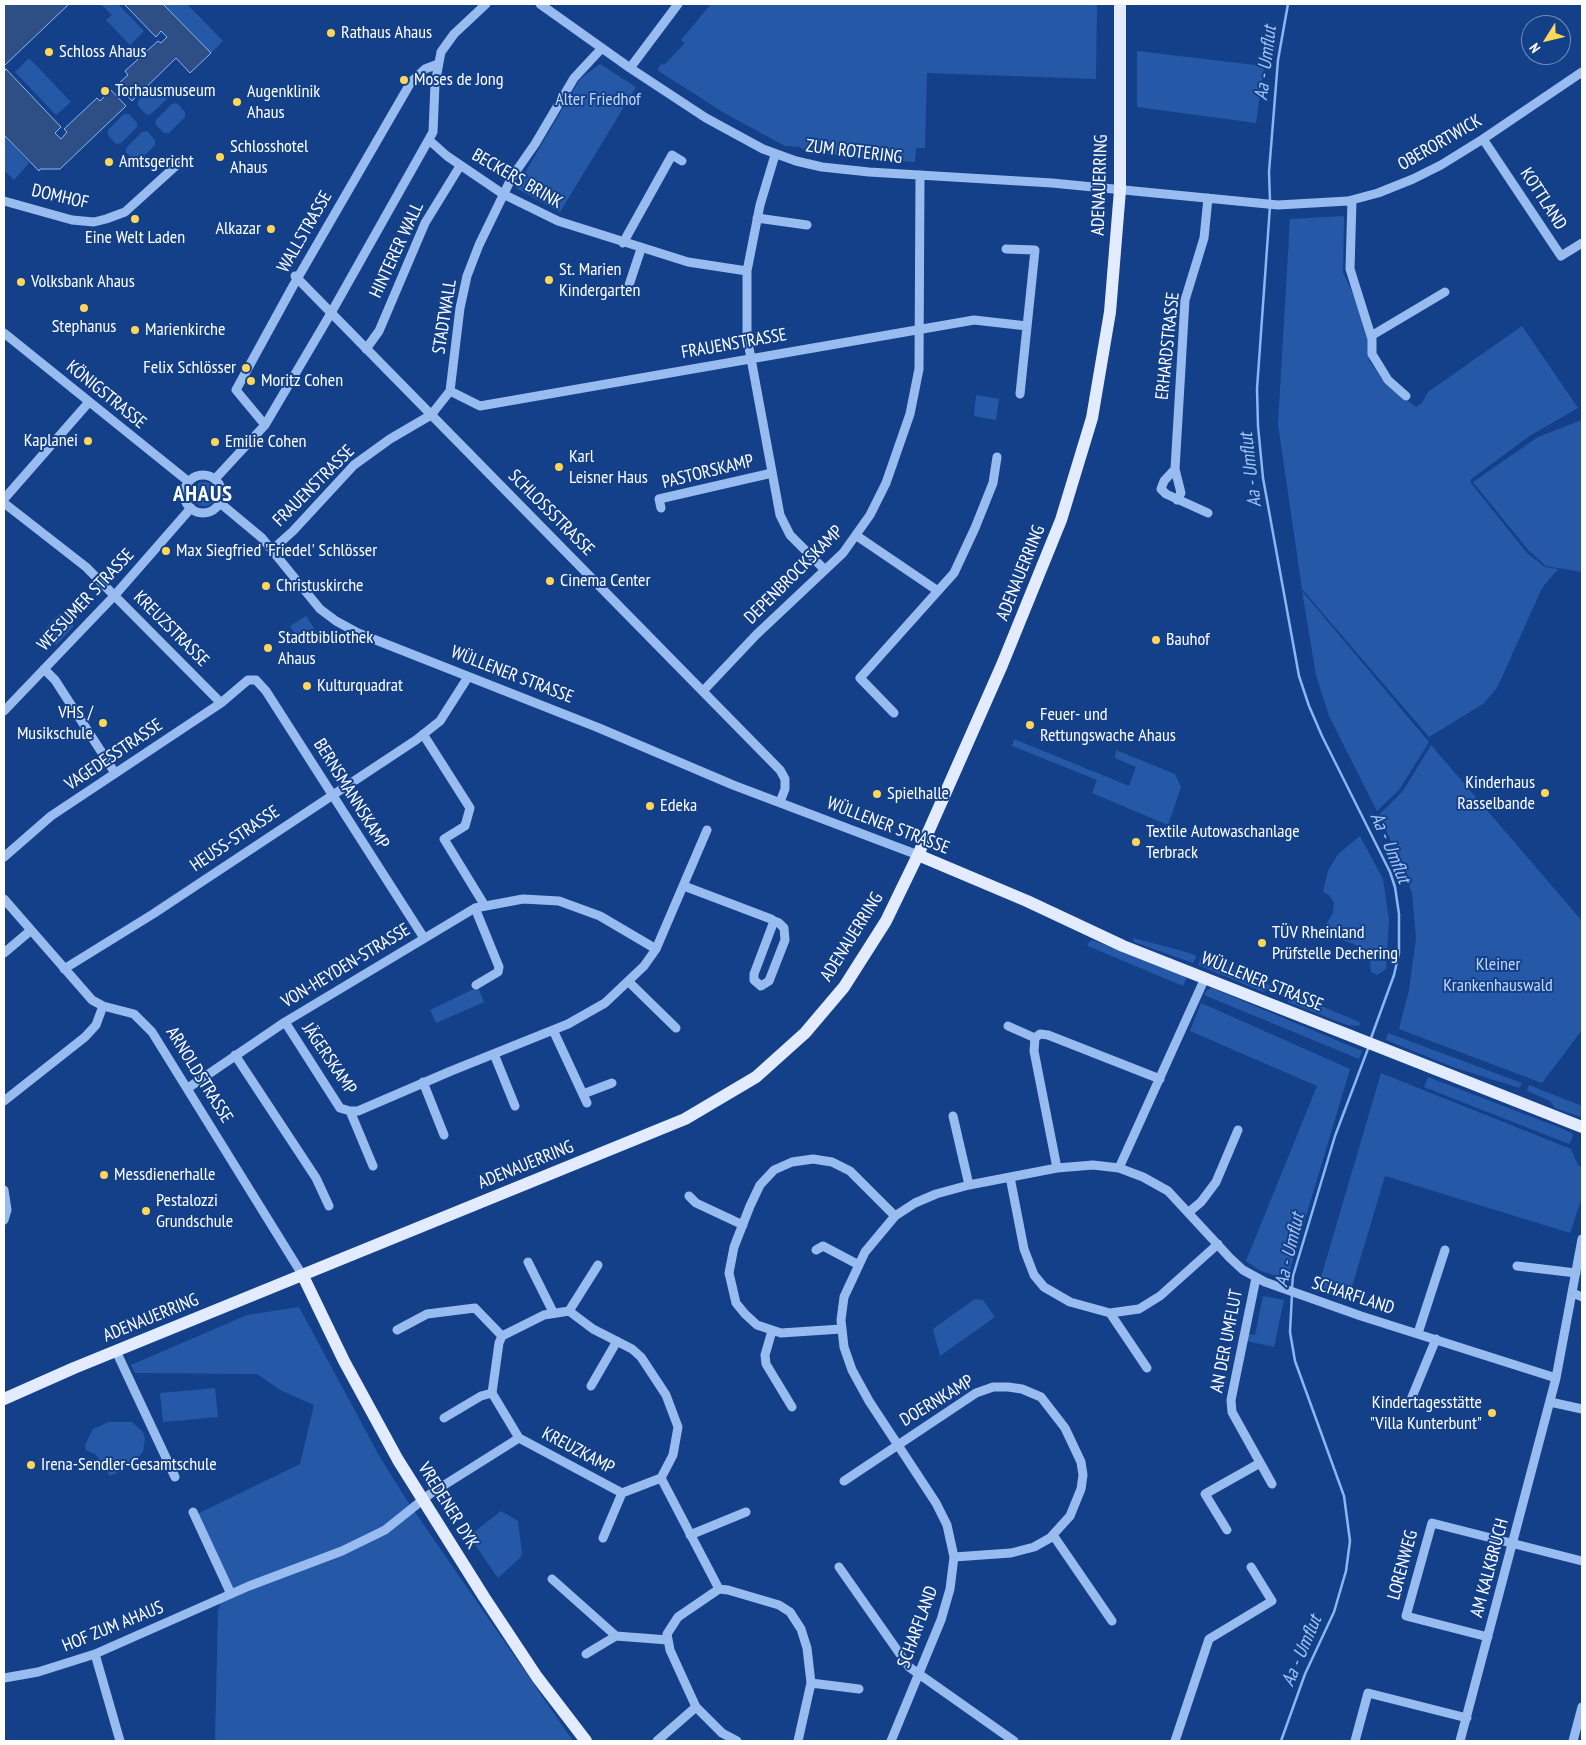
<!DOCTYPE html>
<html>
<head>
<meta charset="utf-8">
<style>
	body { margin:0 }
	#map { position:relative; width:1586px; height:1745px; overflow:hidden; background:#134089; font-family:"PT Sans Narrow",sans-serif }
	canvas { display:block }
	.frame { position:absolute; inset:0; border:5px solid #fff; pointer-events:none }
	.north { position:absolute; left:1521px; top:15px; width:50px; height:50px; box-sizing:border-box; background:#134089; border:1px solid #718cb8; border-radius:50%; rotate:234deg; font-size:14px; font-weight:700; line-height:20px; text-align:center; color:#fff }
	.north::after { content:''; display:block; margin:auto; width:18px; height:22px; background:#ffd758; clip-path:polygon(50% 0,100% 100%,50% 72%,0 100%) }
</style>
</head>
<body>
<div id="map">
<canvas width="1586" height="1745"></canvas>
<div class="frame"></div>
<div class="north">N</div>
</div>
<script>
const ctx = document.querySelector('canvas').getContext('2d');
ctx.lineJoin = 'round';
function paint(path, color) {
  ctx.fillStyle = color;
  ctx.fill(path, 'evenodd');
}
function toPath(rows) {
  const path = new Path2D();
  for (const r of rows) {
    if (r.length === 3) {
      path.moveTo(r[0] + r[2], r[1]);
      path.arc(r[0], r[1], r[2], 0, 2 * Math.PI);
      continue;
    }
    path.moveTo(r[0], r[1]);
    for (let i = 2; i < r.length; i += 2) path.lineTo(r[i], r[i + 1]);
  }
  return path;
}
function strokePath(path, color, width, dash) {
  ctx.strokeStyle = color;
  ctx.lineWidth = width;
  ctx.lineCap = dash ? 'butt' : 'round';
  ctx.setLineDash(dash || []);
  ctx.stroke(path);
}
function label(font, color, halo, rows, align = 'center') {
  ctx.font = font + ' "PT Sans Narrow",sans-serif';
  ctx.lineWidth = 4;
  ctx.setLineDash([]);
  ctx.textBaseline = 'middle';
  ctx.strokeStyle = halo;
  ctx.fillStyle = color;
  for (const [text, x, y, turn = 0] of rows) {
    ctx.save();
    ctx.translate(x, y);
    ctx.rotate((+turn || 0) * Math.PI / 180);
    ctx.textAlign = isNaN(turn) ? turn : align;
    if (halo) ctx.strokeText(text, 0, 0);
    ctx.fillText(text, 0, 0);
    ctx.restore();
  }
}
const green = toPath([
	[101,4,118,4,144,31,130,45,106,20,112,15],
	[163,4,187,4,223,41,211,53],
	[711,4,1097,4,1096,79,927,73,925,148,916,148,915,162,849,157,804,150,800,147,785,146,726,114,657,70,662,63,664,65,685,43,681,40],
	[1137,51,1264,66,1256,123,1137,107],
	[29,58,71,102,56,115,15,72],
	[600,64,636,87,560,212,516,188,580,79],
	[155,85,159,85,168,94,168,98,151,114,147,115,138,106,138,101],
	[177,103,185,112,185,117,169,133,164,133,155,124,156,120,172,104],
	[124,114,129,114,137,123,137,127,121,143,116,144,108,135,108,130],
	[147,131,155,140,155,145,139,161,134,161,126,152,126,148,142,132],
	[4,135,29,163,14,180,4,170],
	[1344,216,1343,273,1357,302,1369,343,1369,360,1381,378,1416,407,1422,403,1428,392,1522,326,1578,408,1531,435,1471,479,1471,483,1527,553,1545,567,1558,569,1542,588,1497,688,1483,704,1429,737,1302,589,1278,424,1290,219],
	[976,395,999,399,996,420,974,416],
	[1582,420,1582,572,1546,566,1529,551,1473,482,1538,437],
	[204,494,12],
	[1302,591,1429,742,1399,790,1377,811,1329,716,1316,675],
	[60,613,74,626,56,645,42,633],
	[306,616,317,633,301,644,290,626],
	[1014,739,1129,786,1136,767,1115,758,1116,750,1175,774,1181,787,1168,825,1092,793,1097,780,1012,746],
	[1431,745,1582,921,1582,1030,1542,1083,1399,1029,1409,990,1416,938,1412,893,1398,856,1379,815,1403,791],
	[1360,836,1383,879,1389,920,1386,969,1377,975,1371,972,1370,963,1374,953,1329,934,1324,928,1333,913,1334,902,1329,895,1323,892,1328,871,1338,854],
	[1133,938,1179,950,1195,955,1196,958,1193,963,1134,942],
	[1092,940,1187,977,1183,986,1088,946,1087,944],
	[1201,958,1205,958,1271,986,1270,989,1263,992,1198,965],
	[478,987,484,1002,436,1023,430,1010],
	[1212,988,1362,1051,1359,1059,1204,995,1207,990],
	[1286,991,1359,1022,1360,1024,1359,1026,1347,1025,1288,1002],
	[1201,1003,1350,1069,1287,1280,1259,1270,1246,1261,1317,1086,1190,1031],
	[1388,1033,1522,1083,1519,1088,1453,1067,1386,1040],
	[1381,1073,1571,1149,1577,1163,1582,1169,1582,1197,1570,1233,1385,1176,1348,1300,1317,1291],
	[1428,1077,1563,1129,1573,1134,1572,1139,1569,1144,1424,1087],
	[1529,1085,1582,1106,1581,1117,1555,1108,1550,1101,1527,1091],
	[1263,1296,1284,1300,1274,1347,1246,1341,1248,1334,1255,1335],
	[975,1299,983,1300,995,1317,940,1356,933,1329],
	[299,1307,381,1459,408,1502,573,1741,215,1741,218,1611,225,1588,197,1514,300,1464,314,1405,282,1391,257,1374,135,1373,131,1365,247,1315],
	[215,1388,218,1417,163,1422,160,1393],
	[109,1422,132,1422,143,1432,145,1439,143,1452,136,1459,124,1469,110,1476,96,1455,86,1450,85,1445,93,1429],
	[501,1511,518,1521,522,1552,521,1557,498,1578,469,1536]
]);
const water = toPath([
	[4,4,69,4,4,66,4,4],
	[124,4,163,4,211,53,190,73,176,58,132,101,117,85,128,75,125,71,158,41,161,43,167,37,161,31,156,37,124,4],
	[6,69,61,127,55,133,61,139,67,132,64,129,97,98,100,101,111,90,126,106,60,169,40,169,39,171,4,135,4,72,6,69]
]);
const stream = toPath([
	[1270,201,1269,172,1278,60,1288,4],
	[1270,206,1257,389,1258,426,1263,478,1299,676,1309,706,1322,736,1390,872,1395,887,1399,914,1399,953,1394,975,1371,1038],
	[1292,1288,1293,1276,1335,1136,1369,1046],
	[1281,1741,1305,1674,1334,1612,1346,1571,1350,1541,1344,1496,1295,1361,1290,1332,1292,1294]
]);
const minor = toPath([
	[540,4,630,68,706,118,763,149,796,161,822,167,869,172,1052,183,1278,205,1348,201,1378,193,1413,179,1441,165,1483,139,1582,72],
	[630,68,678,4],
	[1483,139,1561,256,1582,243],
	[429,140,447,156,503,194,558,221,688,262,747,271],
	[775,155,760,205,747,271,747,337,780,515,790,535,825,570],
	[1208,198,1204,238,1185,300,1175,469,1164,481,1161,489,1166,494,1208,513],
	[1352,200,1350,269,1372,339,1372,354,1388,380,1406,396],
	[4,201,72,220,94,222,106,219,125,212,179,163],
	[757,218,807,225],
	[623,243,672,155,682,161],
	[1006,249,1035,250,1020,394],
	[295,276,780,770,785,779,785,789,780,802],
	[627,291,641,249],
	[4,333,189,482],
	[1371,336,1445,292],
	[366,349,379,331,425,223,460,166],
	[450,391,480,406,974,320,1027,326],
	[265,425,236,390,293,286,411,82,425,69,438,64],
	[1175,469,1181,493,1177,500],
	[203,494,19],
	[215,479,265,425,331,313,433,132,435,84,441,52,454,34,486,4],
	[4,499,89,402],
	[4,503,86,567,221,703],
	[220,503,262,538,320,609,336,621,358,633,599,728,733,785,918,855],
	[661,508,659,499,772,473],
	[857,536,938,591],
	[273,549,293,531,354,465,390,439,431,415,450,391,460,308,467,276,479,245,512,177,535,144,574,78,602,48],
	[44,669,55,680,115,773],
	[704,690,756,635,843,553,870,515,886,483,910,414,919,369,920,175],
	[4,711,115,595,191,508],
	[894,713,860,678,954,573,975,528,993,483,997,457],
	[423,734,470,808,465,826,444,839,485,906],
	[4,857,51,816,221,703,248,680,256,680,266,691,424,938],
	[684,886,771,919,774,921,779,923,784,928,785,940,769,981,761,986,754,980,754,974,774,921],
	[4,899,92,1000,103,1006,134,1014,152,1032,303,1276],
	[475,908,499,967,498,972,476,985],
	[4,953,30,931],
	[64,969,153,914,416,740,440,721,468,677],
	[629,982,676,1028],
	[285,1022,340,1108,350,1111,358,1111,451,1071,568,1024,605,1003,644,966,656,949,707,830],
	[1008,1026,1035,1038],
	[553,1030,587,1103],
	[494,1054,515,1106],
	[235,1055,316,1178,329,1206],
	[423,1082,444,1135],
	[188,1088,285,1022,475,908,523,899,559,901,600,916,656,949],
	[583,1094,612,1083],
	[4,1101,85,1037,96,1025,103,1006],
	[350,1111,373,1166],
	[953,1116,969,1185],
	[1057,1168,1034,1051,1035,1038,1040,1034,1048,1035,1160,1079],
	[1119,1168,1205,978],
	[1010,1177,1024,1249,1034,1275,1044,1287,1070,1302,1110,1313,1139,1309,1160,1296,1218,1244],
	[4,1190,7,1210,4,1220],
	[689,1196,696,1203,743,1225],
	[1189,1212,1201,1202,1216,1182,1238,1130],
	[816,1250,823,1246,859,1265],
	[528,1262,553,1312],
	[598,1265,569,1311,593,1329,632,1349,641,1357,666,1395,678,1427,673,1455,661,1478,719,1589,728,1590,779,1605,790,1612,801,1629,807,1648,811,1683,798,1741],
	[1517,1266,1576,1273],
	[1256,1278,1231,1400,1232,1412,1272,1484],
	[1573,1293,1582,1297],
	[1110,1313,1147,1368],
	[841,1329,781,1333,757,1325,745,1314,736,1303,729,1273,734,1247,750,1206,760,1185,774,1170,792,1162,813,1159,832,1162,850,1171,895,1216],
	[397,1330,427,1314,475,1308,502,1336],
	[772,1331,765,1355,766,1364,792,1407],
	[1418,1333,1445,1250],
	[116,1351,175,1477],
	[591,1386,617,1341],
	[1412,1397,1436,1339],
	[1550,1402,1582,1409],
	[444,1418,481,1396,492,1393],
	[519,1438,622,1493,661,1478],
	[844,1481,976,1393,993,1387,1008,1387,1022,1389,1041,1397,1065,1428,1081,1462,1083,1475,1081,1489,1070,1516,1050,1538,1034,1547,1011,1553,954,1557],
	[193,1512,231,1594],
	[1227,1530,1205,1494,1260,1463],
	[690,1535,746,1512],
	[1053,1535,1112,1621],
	[603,1538,622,1493],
	[839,1567,909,1667,1014,1741],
	[552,1579,616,1636],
	[719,1589,678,1617,667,1634,670,1650,696,1707,722,1733,737,1741],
	[1488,1637,1406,1616,1432,1523,1582,1561],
	[95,1654,120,1741],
	[586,1654,616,1636,668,1640],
	[4,1678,38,1672,95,1654,249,1586,342,1551,385,1530,430,1494,519,1438,492,1393,499,1343,502,1336,544,1315,569,1311],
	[811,1683,859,1689],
	[657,1741,696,1707],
	[891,1741,941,1620,950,1589,954,1557,947,1525,936,1503,869,1401,852,1370,844,1347,841,1320,844,1297,865,1252,895,1216,915,1203,936,1194,969,1185,1057,1168,1093,1165,1119,1168,1143,1177,1168,1191,1230,1258,1243,1270,1265,1282,1361,1316,1556,1378],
	[1175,1741,1209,1639,1272,1601,1251,1567],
	[1355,1741,1368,1693,1467,1718],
	[1460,1741,1556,1378,1582,1239],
	[1573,1741,1582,1707]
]);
const major = toPath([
	[918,855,1027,901,1123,946,1582,1127],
	[303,1276,344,1361,398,1460,484,1597,537,1677,586,1741],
	[4,1399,74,1368,685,1119,756,1077,805,1033,844,987,886,921,918,855,1002,665,1061,520,1092,418,1110,312,1120,190,1120,4]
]);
const markers = [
	[331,33,5,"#ffd758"],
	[49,52,5,"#ffd758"],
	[404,80,5,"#ffd758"],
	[105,91,5,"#ffd758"],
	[237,102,5,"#ffd758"],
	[220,157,5,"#ffd758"],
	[109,162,5,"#ffd758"],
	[135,219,5,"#ffd758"],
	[271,229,5,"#ffd758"],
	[549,280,5,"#ffd758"],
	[21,282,5,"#ffd758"],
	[84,308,5,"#ffd758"],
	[135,330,5,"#ffd758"],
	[246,368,5,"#ffd758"],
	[251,381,5,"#ffd758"],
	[88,441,5,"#ffd758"],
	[215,442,5,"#ffd758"],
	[559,467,5,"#ffd758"],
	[166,551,5,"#ffd758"],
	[550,581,5,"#ffd758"],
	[266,586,5,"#ffd758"],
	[1156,640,5,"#ffd758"],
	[268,648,5,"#ffd758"],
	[307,686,5,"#ffd758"],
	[103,723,5,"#ffd758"],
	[1030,725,5,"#ffd758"],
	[1545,793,5,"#ffd758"],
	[877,794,5,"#ffd758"],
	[650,806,5,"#ffd758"],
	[1136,842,5,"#ffd758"],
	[1262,943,5,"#ffd758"],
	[104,1175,5,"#ffd758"],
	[146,1211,5,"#ffd758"],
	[1492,1413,5,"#ffd758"],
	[31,1465,5,"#ffd758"]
];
const poiNames = [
	["Rathaus Ahaus",341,33],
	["Schloss Ahaus",59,52],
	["Moses de Jong",414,80],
	["Torhausmuseum",115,91],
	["Augenklinik",247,92],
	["Ahaus",247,113],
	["Schlosshotel",230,147],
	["Ahaus",230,168],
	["Amtsgericht",119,162],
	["Alkazar",261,229,"right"],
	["Eine Welt Laden",135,238,"center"],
	["St. Marien",559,270],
	["Kindergarten",559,291],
	["Volksbank Ahaus",31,282],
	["Stephanus",84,327,"center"],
	["Marienkirche",145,330],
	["Felix Schlösser",236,368,"right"],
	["Moritz Cohen",261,381],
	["Kaplanei",78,441,"right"],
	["Emilie Cohen",225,442],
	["Karl",569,457],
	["Leisner Haus",569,478],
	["Max Siegfried 'Friedel' Schlösser",176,551],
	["Cinema Center",560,581],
	["Christuskirche",276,586],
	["Stadtbibliothek",278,638],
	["Ahaus",278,659],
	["Bauhof",1166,640],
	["Kulturquadrat",317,686],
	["VHS /",93,713,"right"],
	["Musikschule",93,734,"right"],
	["Feuer- und",1040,715],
	["Rettungswache Ahaus",1040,736],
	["Kinderhaus",1535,783,"right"],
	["Rasselbande",1535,804,"right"],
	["Spielhalle",887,794],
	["Edeka",660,806],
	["Textile Autowaschanlage",1146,832],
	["Terbrack",1146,853],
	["TÜV Rheinland",1272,933],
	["Prüfstelle Dechering",1272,954],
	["Messdienerhalle",114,1175],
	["Pestalozzi",156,1201],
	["Grundschule",156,1222],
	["Kindertagesstätte",1482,1403,"right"],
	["\"Villa Kunterbunt\"",1482,1424,"right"],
	["Irena-Sendler-Gesamtschule",41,1465]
];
const parkNames = [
	["Alter Friedhof",598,100],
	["Kleiner",1498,965],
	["Krankenhauswald",1498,986]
];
const streetNames = [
	["OBERORTWICK",1440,143,-30],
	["ZUM ROTERING",854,152,7],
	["BECKERS BRINK",517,179,30],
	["ADENAUERRING",1100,185,-88],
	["DOMHOF",60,197,13],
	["KOTTLAND",1543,199,57],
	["WALLSTRASSE",305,232,-60],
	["HINTERER WALL",397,250,-65],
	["STADTWALL",445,317,-81],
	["FRAUENSTRASSE",734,344,-10],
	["ERHARDSTRASSE",1168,346,-84],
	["KÖNIGSTRASSE",106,395,39],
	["PASTORSKAMP",708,472,-14],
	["FRAUENSTRASSE",314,486,-45],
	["SCHLOSSSTRASSE",551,513,45],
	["ADENAUERRING",1021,573,-68],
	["DEPENBROCKSKAMP",794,575,-45],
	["WESSUMER STRASSE",86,600,-47],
	["KREUZSTRASSE",171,629,45],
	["WÜLLENER STRASSE",512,675,21],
	["VAGEDESSTRASSE",114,755,-34],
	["BERNSMANNSKAMP",351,794,58],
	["WÜLLENER STRASSE",888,826,21],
	["HEUSS-STRASSE",235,839,-34],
	["ADENAUERRING",852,937,-58],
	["VON-HEYDEN-STRASSE",346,966,-31],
	["WÜLLENER STRASSE",1262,982,22],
	["JÄGERSKAMP",329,1059,56],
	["ARNOLDSTRASSE",199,1075,58],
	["ADENAUERRING",526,1165,-22],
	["SCHARFLAND",1353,1296,18],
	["ADENAUERRING",151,1318,-22],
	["AN DER UMFLUT",1227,1341,-79],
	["DOERNKAMP",937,1401,-31],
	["KREUZKAMP",578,1451,28],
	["VREDENER DYK",448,1506,58],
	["LORENWEG",1403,1565,-75],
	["AM KALKBRUCH",1490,1568,-75],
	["HOF ZUM AHAUS",113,1627,-22],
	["SCHARFLAND",918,1627,-70]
];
const waterNames = [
	["Aa - Umflut",1266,63,-83],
	["Aa - Umflut",1251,470,-97],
	["Aa - Umflut",1390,848,67],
	["Aa - Umflut",1290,1250,-77],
	["Aa - Umflut",1302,1651,-67]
];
const districtNames = [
	["AHAUS",203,495]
];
paint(green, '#2559a8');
paint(water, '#2d4f85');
strokePath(water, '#8ab6f3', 1);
strokePath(stream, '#8ab6f3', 2.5);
strokePath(minor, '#99bcf0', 9);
strokePath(major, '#e2ebff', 12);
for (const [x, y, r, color] of markers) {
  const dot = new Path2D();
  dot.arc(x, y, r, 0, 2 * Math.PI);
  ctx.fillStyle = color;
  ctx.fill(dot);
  strokePath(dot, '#134089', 2);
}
label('18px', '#fff', '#134089', poiNames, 'left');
label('18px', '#bfd7fc', '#134089', parkNames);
label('18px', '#fff', '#134089', streetNames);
label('italic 19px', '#a4c6f7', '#134089', waterNames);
ctx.letterSpacing = '1px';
label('bold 22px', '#fff', '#134089', districtNames);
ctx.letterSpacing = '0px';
</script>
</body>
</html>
